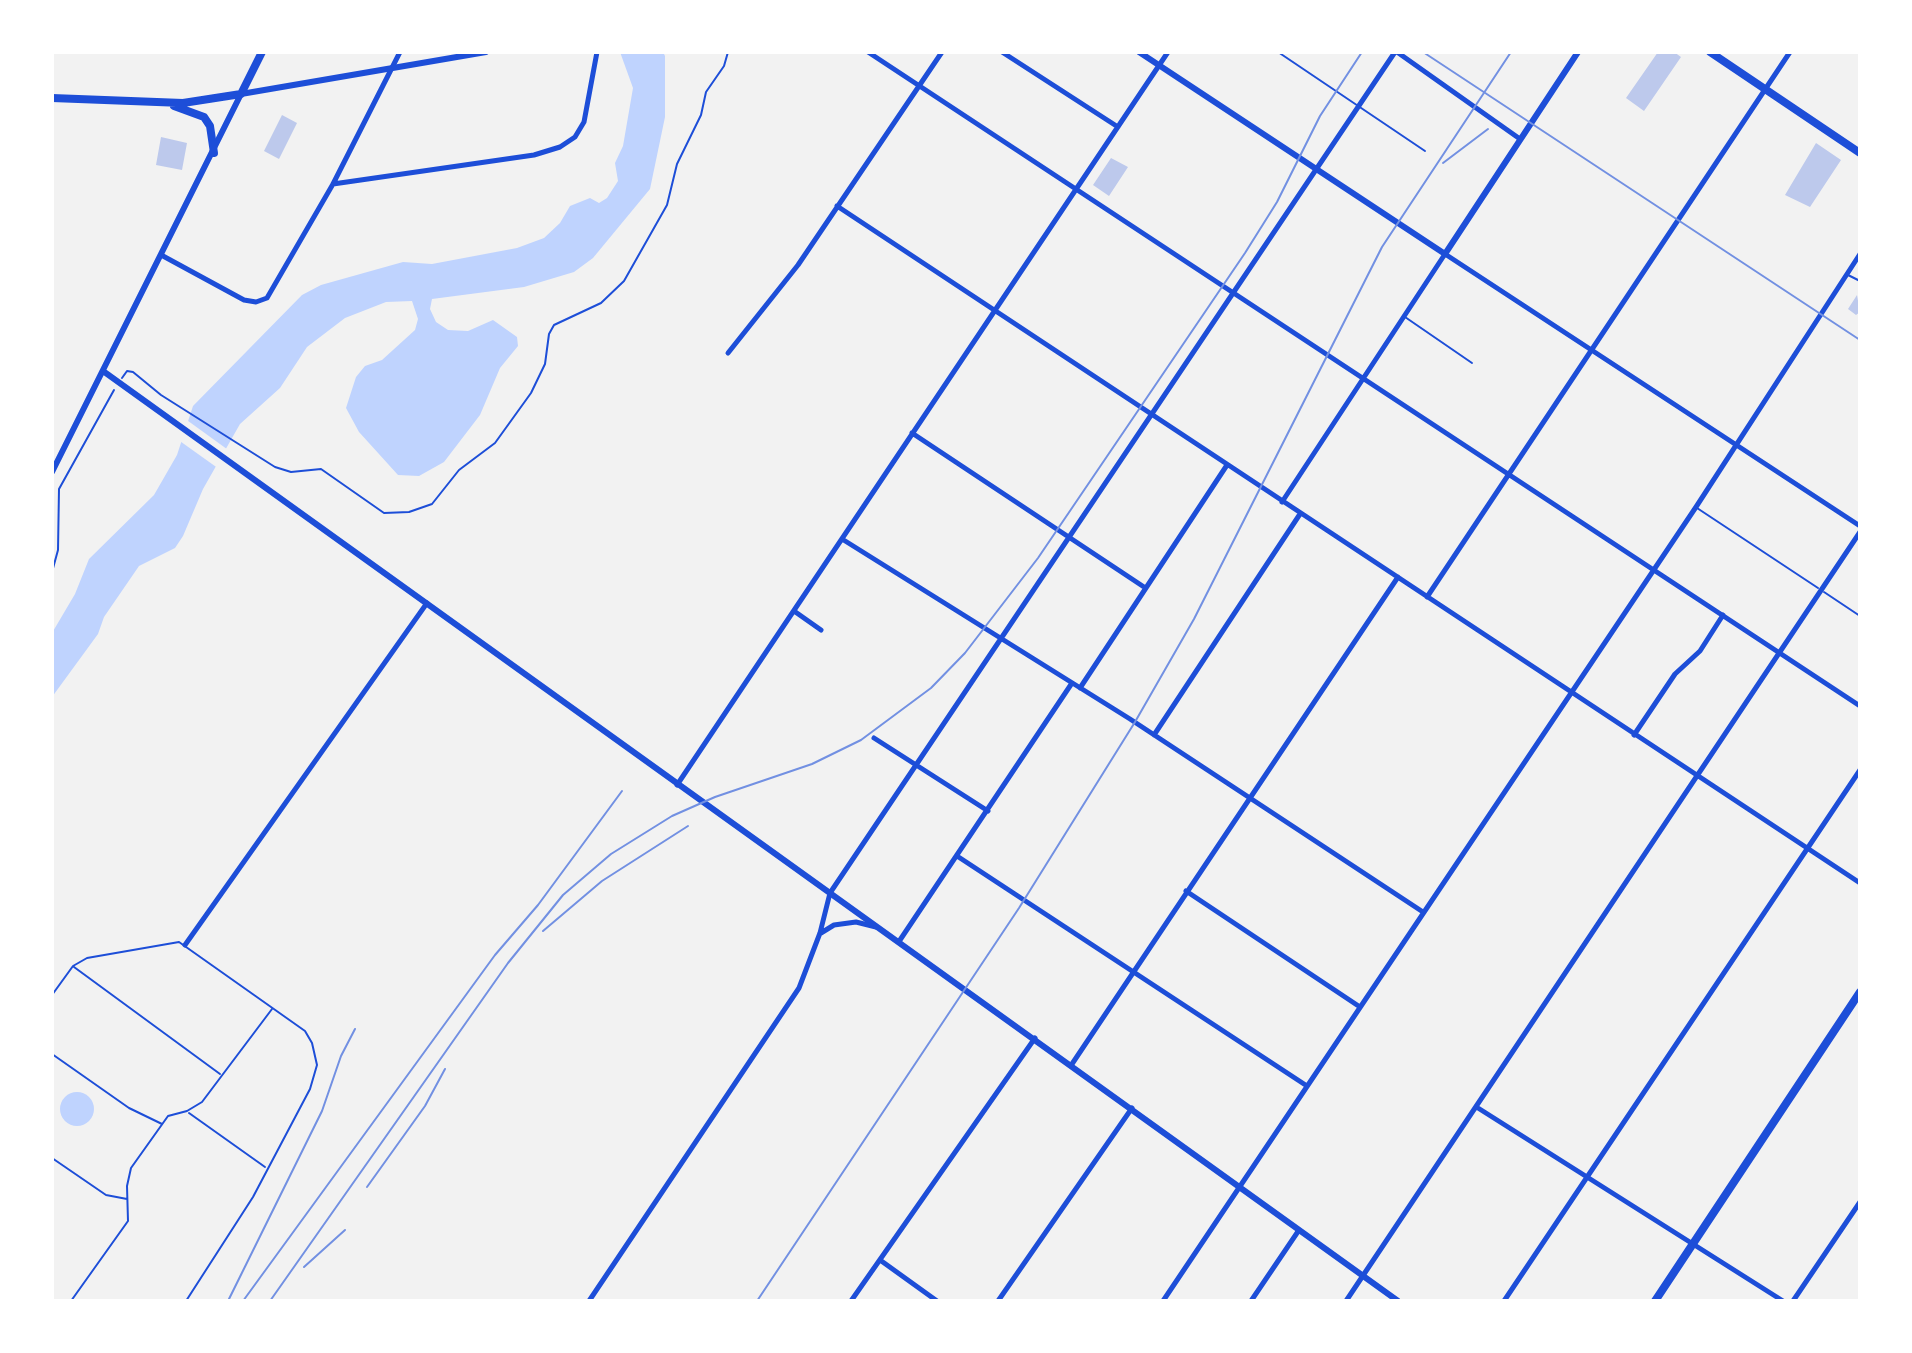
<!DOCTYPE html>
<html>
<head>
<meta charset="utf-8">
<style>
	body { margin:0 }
	#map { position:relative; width:1912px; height:1353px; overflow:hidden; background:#f2f2f2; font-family:"Archivo Narrow",sans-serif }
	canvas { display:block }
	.frame { position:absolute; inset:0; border:54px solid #fff; pointer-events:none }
</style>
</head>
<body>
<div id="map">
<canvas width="1912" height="1353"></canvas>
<div class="frame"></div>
</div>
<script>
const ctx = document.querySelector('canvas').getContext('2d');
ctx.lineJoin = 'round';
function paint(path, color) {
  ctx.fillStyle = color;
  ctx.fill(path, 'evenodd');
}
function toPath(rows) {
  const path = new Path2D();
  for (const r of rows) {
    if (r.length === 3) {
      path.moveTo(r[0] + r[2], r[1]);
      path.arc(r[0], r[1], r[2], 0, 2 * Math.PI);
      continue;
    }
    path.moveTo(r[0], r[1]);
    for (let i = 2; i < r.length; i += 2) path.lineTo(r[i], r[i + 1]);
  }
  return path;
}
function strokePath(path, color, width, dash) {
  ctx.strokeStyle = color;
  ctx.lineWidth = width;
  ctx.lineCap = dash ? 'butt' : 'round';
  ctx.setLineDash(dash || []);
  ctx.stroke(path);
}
const water = toPath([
	[620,52,663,52,665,56,665,117,650,189,593,258,574,272,524,287,432,299,430,309,436,322,448,330,468,331,493,320,517,337,518,346,500,368,480,415,444,462,419,476,398,475,359,432,346,408,356,377,365,366,382,360,415,330,418,319,412,301,386,302,345,318,307,347,280,388,240,424,203,489,183,536,175,548,139,566,104,617,98,634,52,697,52,633,75,594,89,559,154,495,177,455,193,406,302,295,321,285,403,262,432,264,517,248,544,238,560,223,570,206,590,198,599,203,607,198,618,181,615,163,623,146,633,88],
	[77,1109,17]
]);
const pier = toPath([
	[184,418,231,452,219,469,177,439]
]);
const building = toPath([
	[1658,52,1674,52,1681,57,1644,111,1626,98],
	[282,115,297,123,279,159,264,151],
	[161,137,187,143,182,170,156,165],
	[1816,143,1841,160,1810,207,1785,195],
	[1111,158,1128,167,1109,196,1093,185],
	[1857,295,1860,312,1856,315,1848,309]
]);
const path = toPath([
	[122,378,127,371,133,372,161,395,275,467,291,472,321,469,384,513,409,512,432,504,459,470,495,443,531,393,545,364,549,334,554,325,601,303,624,281,667,205,677,164,701,115,706,92,724,66,728,52],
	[52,572,58,550,59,489,114,390]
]);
const service = toPath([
	[1278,52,1425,151],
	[1848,275,1860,281],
	[1405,317,1472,363],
	[1697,508,1818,588],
	[1824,592,1860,616],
	[74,967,220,1074],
	[52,995,73,966,87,958,179,942,305,1031,312,1043,317,1065,310,1089,253,1197,186,1301],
	[52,1054,129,1108,162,1124],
	[189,1113,265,1167],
	[52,1158,106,1195,127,1199],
	[71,1301,128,1221,127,1186,131,1168,168,1116,187,1111,202,1102,272,1009]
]);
const minor = toPath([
	[868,52,1860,706],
	[1002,52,1118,127],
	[1397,52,1520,139],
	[333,184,534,155,560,147,575,137,584,122,597,52],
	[837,206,1860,883],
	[163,256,244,300,256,302,267,298,333,184,400,52],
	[728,353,798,265,942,52],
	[912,433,1144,587],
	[1282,502,1445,254,1860,526],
	[842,539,1130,719,1423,912],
	[1427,597,1790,52],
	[794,611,821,630],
	[1080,688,1227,465],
	[1154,735,1300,514],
	[1634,735,1675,674,1700,651,1723,615],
	[874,738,988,811],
	[677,785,1168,52],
	[957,856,1307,1086],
	[1186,891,1360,1007],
	[821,933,834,925,856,922,876,927],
	[900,940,1072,683],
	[185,945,427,603],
	[1072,1064,1398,577],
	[1478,1108,1783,1301],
	[880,1260,937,1301],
	[589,1301,799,988,820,933,830,893,1395,52],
	[851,1301,1035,1038],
	[998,1301,1132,1108],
	[1163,1301,1696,507,1860,254],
	[1251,1301,1299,1230],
	[1346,1301,1860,532],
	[1504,1301,1860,770],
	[1793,1301,1860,1202]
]);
const tertiary = toPath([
	[1139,52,1445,254,1578,52],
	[103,371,1398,1301],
	[52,472,241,94,486,52]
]);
const primary = toPath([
	[1710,52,1860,153],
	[52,98,183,103,241,94,262,52],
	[174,106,204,117,210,126,214,153],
	[1655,1301,1860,992]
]);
const rail = toPath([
	[1423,52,1860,340],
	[1443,163,1488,129],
	[543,931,602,881,688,826],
	[367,1187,425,1106,445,1069],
	[304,1267,345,1230],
	[228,1301,322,1111,341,1056,355,1029],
	[243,1301,495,955,538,905,622,791],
	[270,1301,508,963,563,895,611,854,672,816,715,797,812,764,861,740,931,688,965,653,1038,558,1245,253,1277,202,1320,116,1362,52],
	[757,1301,1019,908,1135,722,1194,619,1382,247,1511,52]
]);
paint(water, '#bfd3fe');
paint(pier, '#f2f2f2');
paint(building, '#bdc9ec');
strokePath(path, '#1d4ed8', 2);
strokePath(service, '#1d4ed8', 2);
strokePath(minor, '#1d4ed8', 5);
strokePath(tertiary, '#1d4ed8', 6);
strokePath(primary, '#1d4ed8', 8);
strokePath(rail, '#7290e2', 2);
</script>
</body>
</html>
